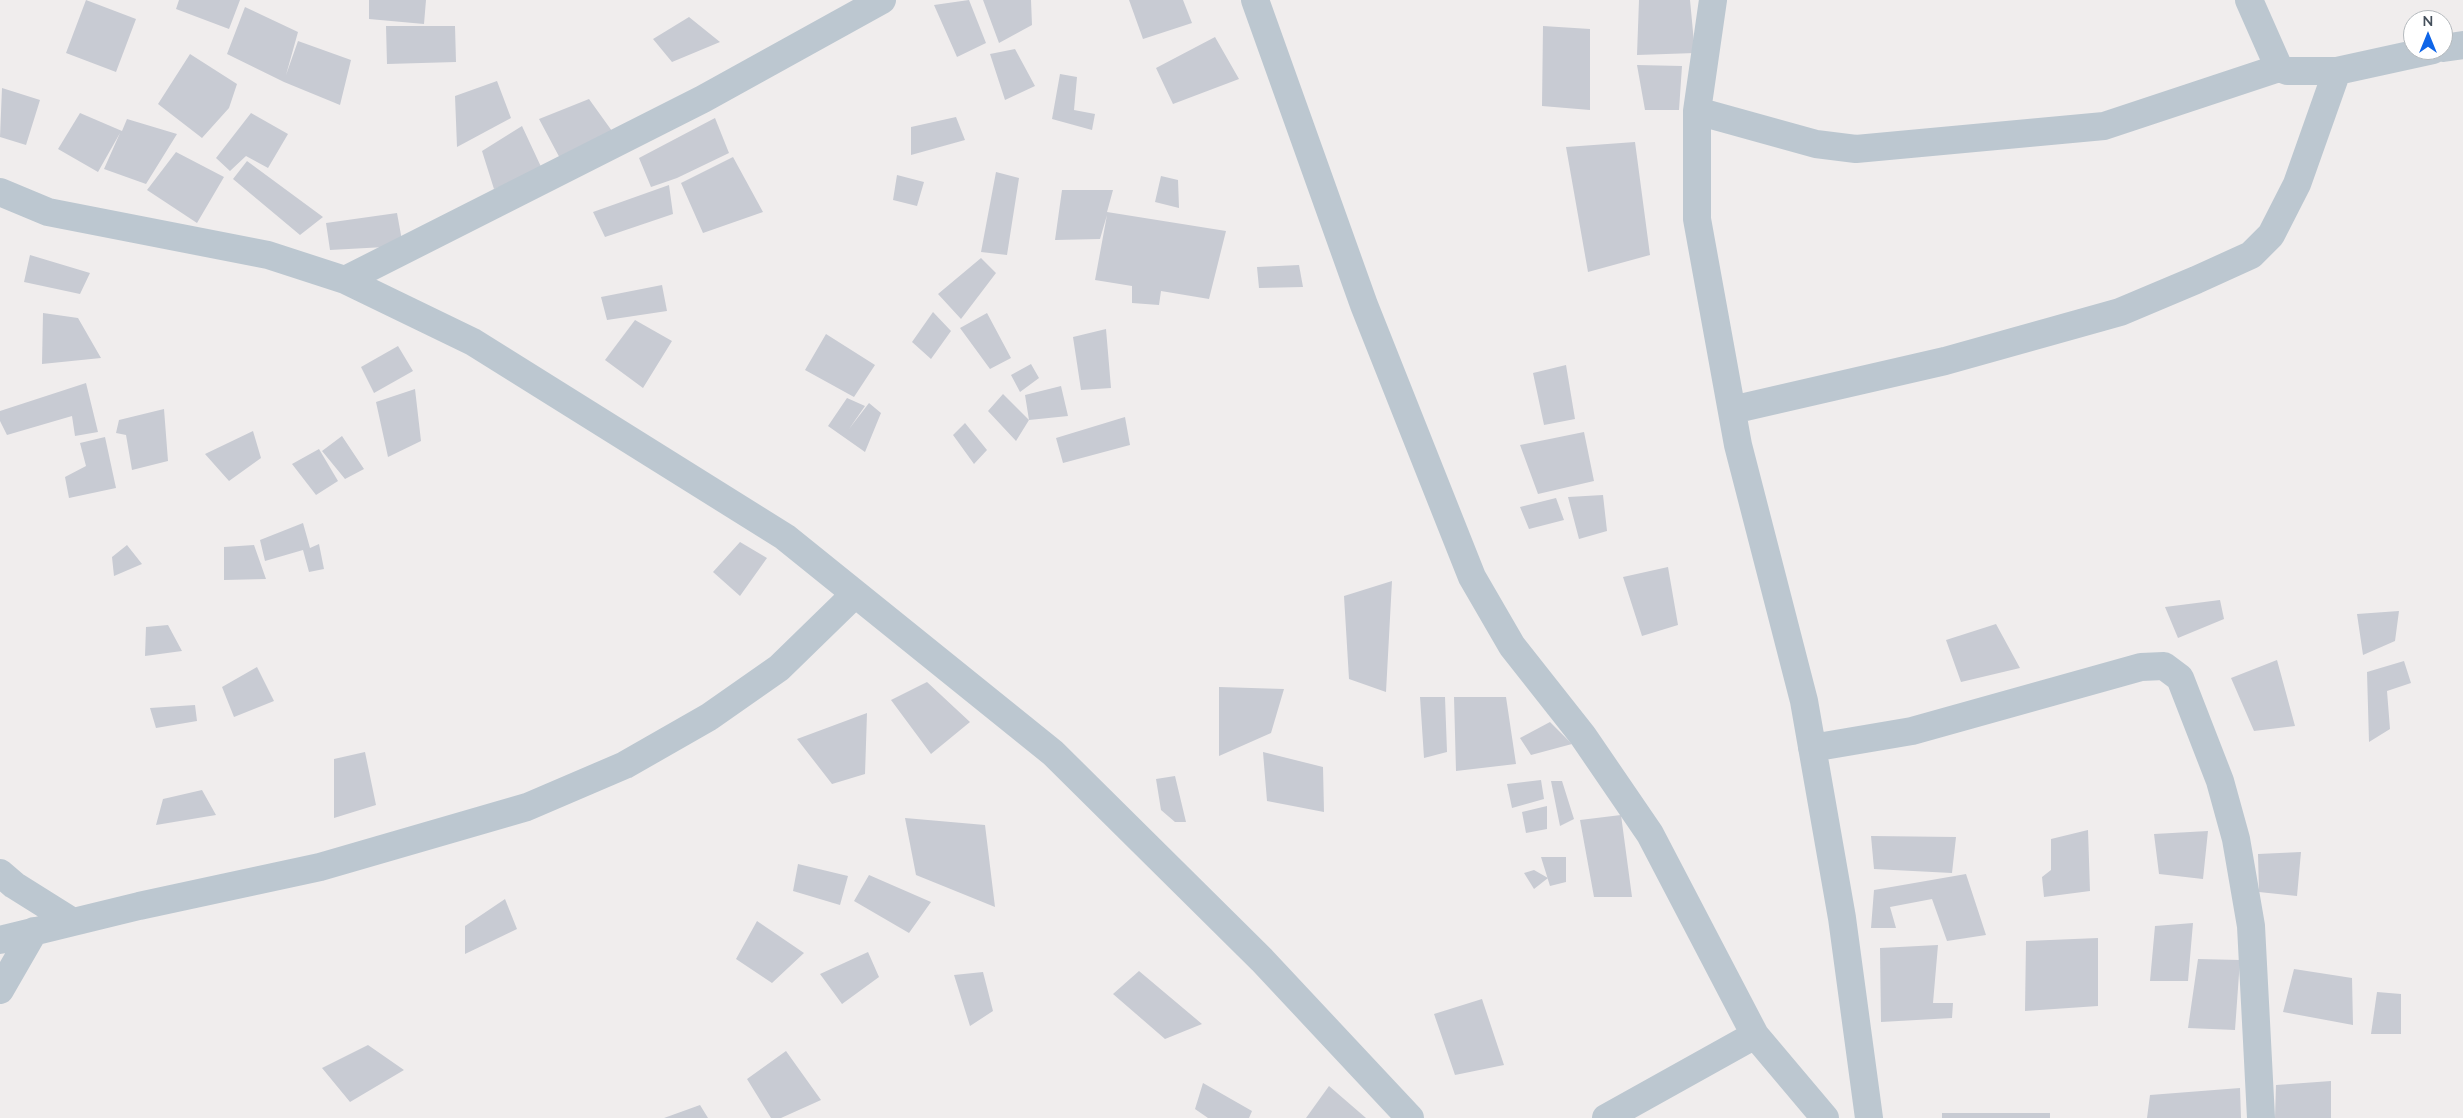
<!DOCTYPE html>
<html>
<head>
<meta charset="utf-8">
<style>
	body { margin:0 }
	#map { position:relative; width:2463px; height:1118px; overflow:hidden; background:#f0eded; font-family:Lato,sans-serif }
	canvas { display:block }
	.north { position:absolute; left:2403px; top:10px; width:50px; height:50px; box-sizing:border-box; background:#fff; border:1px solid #b4b9bd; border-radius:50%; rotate:0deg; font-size:14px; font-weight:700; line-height:20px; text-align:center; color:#444f5b }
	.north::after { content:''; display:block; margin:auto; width:18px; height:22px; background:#0f65e8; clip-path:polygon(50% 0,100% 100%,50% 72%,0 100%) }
</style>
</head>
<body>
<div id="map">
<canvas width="2463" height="1118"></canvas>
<div class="north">N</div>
</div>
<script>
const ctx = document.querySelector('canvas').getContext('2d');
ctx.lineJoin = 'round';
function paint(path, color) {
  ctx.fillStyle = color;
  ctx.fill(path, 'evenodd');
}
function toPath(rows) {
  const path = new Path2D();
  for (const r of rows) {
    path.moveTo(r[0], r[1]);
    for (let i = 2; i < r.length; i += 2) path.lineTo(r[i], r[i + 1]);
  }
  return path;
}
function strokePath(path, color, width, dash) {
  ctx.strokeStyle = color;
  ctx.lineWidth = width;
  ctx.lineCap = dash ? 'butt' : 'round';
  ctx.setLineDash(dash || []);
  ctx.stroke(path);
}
const building = toPath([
	[86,0,136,19,116,72,66,53],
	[179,0,240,0,229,29,176,9],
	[369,0,426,0,424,24,369,19],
	[969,0,986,43,957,57,934,5],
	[983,0,1031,0,1032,25,999,43],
	[1129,0,1183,0,1192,23,1143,39],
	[1639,0,1690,0,1695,53,1637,55],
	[245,7,298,32,286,75,298,41,351,60,340,105,284,82,227,54],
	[689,17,720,42,672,62,653,39],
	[386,26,455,26,456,62,387,64],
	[1543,26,1590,29,1590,110,1542,106],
	[1215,37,1239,79,1173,104,1156,68],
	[1015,49,1035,86,1005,100,990,54],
	[190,54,237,84,229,108,202,138,158,104],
	[1637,65,1682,66,1679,110,1645,110],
	[1060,74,1077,77,1074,110,1095,114,1092,130,1052,119],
	[497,81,511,118,457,147,455,96],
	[2,88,40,100,26,145,0,137],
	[589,99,617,138,563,164,539,119],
	[80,113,122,131,127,119,177,134,146,184,104,169,120,133,98,172,58,149],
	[251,113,288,134,268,168,246,156,230,171,216,158],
	[956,117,965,140,911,155,911,127],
	[715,118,729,153,677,178,651,187,639,158],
	[522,126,543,171,494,189,482,151],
	[1635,142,1650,255,1588,272,1566,147],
	[176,152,224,177,197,223,147,190],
	[733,157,763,212,703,233,681,183],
	[247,161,323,217,300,235,233,179],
	[996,172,1019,178,1007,255,981,252],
	[897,175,924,182,917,206,893,200],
	[1161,176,1178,180,1179,208,1155,202],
	[669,185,673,214,605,237,593,212],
	[1062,190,1113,190,1107,212,1226,231,1209,299,1161,291,1159,305,1132,303,1132,286,1095,280,1107,215,1100,239,1055,240],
	[397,213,403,246,330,250,326,223],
	[30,255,90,273,80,294,24,282],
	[981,258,996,273,961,319,938,294],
	[1299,265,1303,287,1259,288,1257,267],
	[662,285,667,311,607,320,601,297],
	[933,312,951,331,931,359,912,342],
	[43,313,78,318,101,358,42,364],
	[987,313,1011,358,990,369,960,328],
	[635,320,672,341,643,388,605,360],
	[1106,329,1111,388,1081,390,1073,337],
	[826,334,875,365,854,397,805,370],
	[398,346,413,371,374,393,361,367],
	[1031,364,1039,378,1020,392,1011,375],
	[1566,365,1575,419,1544,425,1533,373],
	[86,383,98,432,75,436,72,416,7,435,0,421,0,411],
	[1061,386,1068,416,1029,420,1025,395],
	[415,389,421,441,388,457,376,402],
	[1003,394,1029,420,1016,441,988,411],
	[847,398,865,406,849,429,869,403,881,413,865,452,828,426],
	[164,409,168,461,132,470,126,435,116,433,119,420],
	[1125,417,1130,445,1063,463,1056,438],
	[965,423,987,450,974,464,953,435],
	[253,431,261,458,229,481,205,454],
	[1584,432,1594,481,1538,494,1520,445],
	[342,436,364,469,345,479,322,451],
	[105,437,116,488,69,498,65,477,86,466,80,443],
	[319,449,338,481,316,495,292,464],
	[1603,495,1607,531,1579,539,1568,497],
	[1556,498,1564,520,1529,529,1520,507],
	[303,523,310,548,319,544,324,569,309,572,303,550,265,561,260,540],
	[740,542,767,558,740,596,713,572],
	[127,545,142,564,114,576,112,557],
	[254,545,266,579,224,580,224,547],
	[1668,567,1678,625,1642,636,1623,577],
	[1392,581,1386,692,1349,679,1344,596],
	[2220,600,2224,619,2178,638,2165,607],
	[2399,611,2395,641,2363,655,2357,614],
	[1996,624,2020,668,1961,682,1946,640],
	[168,625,182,651,145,656,146,627],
	[2277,660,2295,726,2254,731,2231,678],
	[2404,661,2411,683,2387,691,2390,729,2369,742,2367,672],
	[257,667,274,701,234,717,222,687],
	[927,682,970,722,931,754,891,700],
	[1219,687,1284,689,1271,733,1219,756],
	[1420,697,1445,697,1447,752,1424,758],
	[1454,697,1506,697,1516,764,1456,771],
	[195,705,197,721,156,728,150,708],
	[867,713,865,774,832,784,797,739],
	[1550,722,1572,744,1531,755,1520,738],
	[365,752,376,805,334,818,334,759],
	[1263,752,1323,767,1324,812,1267,801],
	[1175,776,1186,822,1175,822,1161,810,1156,779],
	[1541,780,1544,799,1512,808,1507,784],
	[1551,781,1562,781,1574,819,1560,826],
	[202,790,216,815,156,825,163,799],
	[1547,806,1547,829,1526,833,1522,812],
	[1621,815,1632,897,1594,897,1580,820],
	[905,818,985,825,995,907,916,875],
	[2088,830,2090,891,2044,897,2042,877,2051,870,2051,839],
	[2208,831,2203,879,2159,874,2154,834],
	[1871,836,1956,837,1952,873,1874,869],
	[2301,852,2297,896,2259,892,2258,854],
	[1541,857,1566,857,1566,882,1550,886],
	[798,864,848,876,840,905,793,891],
	[1534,870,1548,878,1534,889,1524,873],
	[1966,874,1986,935,1947,941,1932,899,1890,907,1896,928,1871,928,1874,890],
	[869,875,931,902,909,933,854,901],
	[505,899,517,929,465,954,465,926],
	[757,921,804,953,772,983,736,959],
	[2193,923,2188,981,2150,981,2155,926],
	[2098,938,2098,1006,2025,1011,2026,941],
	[1938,945,1933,1003,1953,1003,1952,1018,1881,1022,1880,948],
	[868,952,879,977,842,1004,820,974],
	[2198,959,2240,960,2235,1030,2188,1028],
	[2294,969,2352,978,2353,1025,2283,1012],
	[1139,971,1202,1024,1165,1039,1113,994],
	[983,972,993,1011,970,1026,954,975],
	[2377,992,2401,994,2401,1034,2371,1034],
	[1482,999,1504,1065,1455,1075,1434,1014],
	[368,1045,404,1070,350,1102,322,1068],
	[786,1051,821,1100,781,1118,771,1118,747,1079],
	[2331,1081,2331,1118,2275,1118,2276,1085],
	[1203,1083,1252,1111,1249,1118,1208,1118,1195,1109],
	[1329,1086,1366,1118,1306,1118],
	[2240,1088,2241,1118,2147,1118,2150,1095],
	[700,1105,708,1118,664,1118],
	[1942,1113,2050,1113,2050,1118,1942,1118]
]);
const street = toPath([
	[1255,0,1364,305,1472,577,1512,646,1583,736,1650,834,1755,1035,1825,1118],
	[1713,0,1697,111,1697,219,1738,445,1804,701,1842,918,1869,1118],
	[2249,0,2279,68,2287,71,2337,71,2433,50],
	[2443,48,2463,45],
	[1697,111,1816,144,1856,149,2104,126,2279,68],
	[0,192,48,212,268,255,345,280,473,342,785,537,1053,753,1262,960,1410,1118],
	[345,280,703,99,882,0],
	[1732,410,1945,361,2120,312,2196,280,2251,255,2271,235,2297,184,2337,71],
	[1812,748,1912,731,2141,667,2164,666,2180,678,2220,781,2236,839,2251,926,2261,1118],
	[0,873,14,885,73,922],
	[0,940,139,906,320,867,527,807,625,765,709,717,779,668,855,594],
	[0,990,34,931],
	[1606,1118,1755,1035]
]);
paint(building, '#c8cbd3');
strokePath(street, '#bcc7d0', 28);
</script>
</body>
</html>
